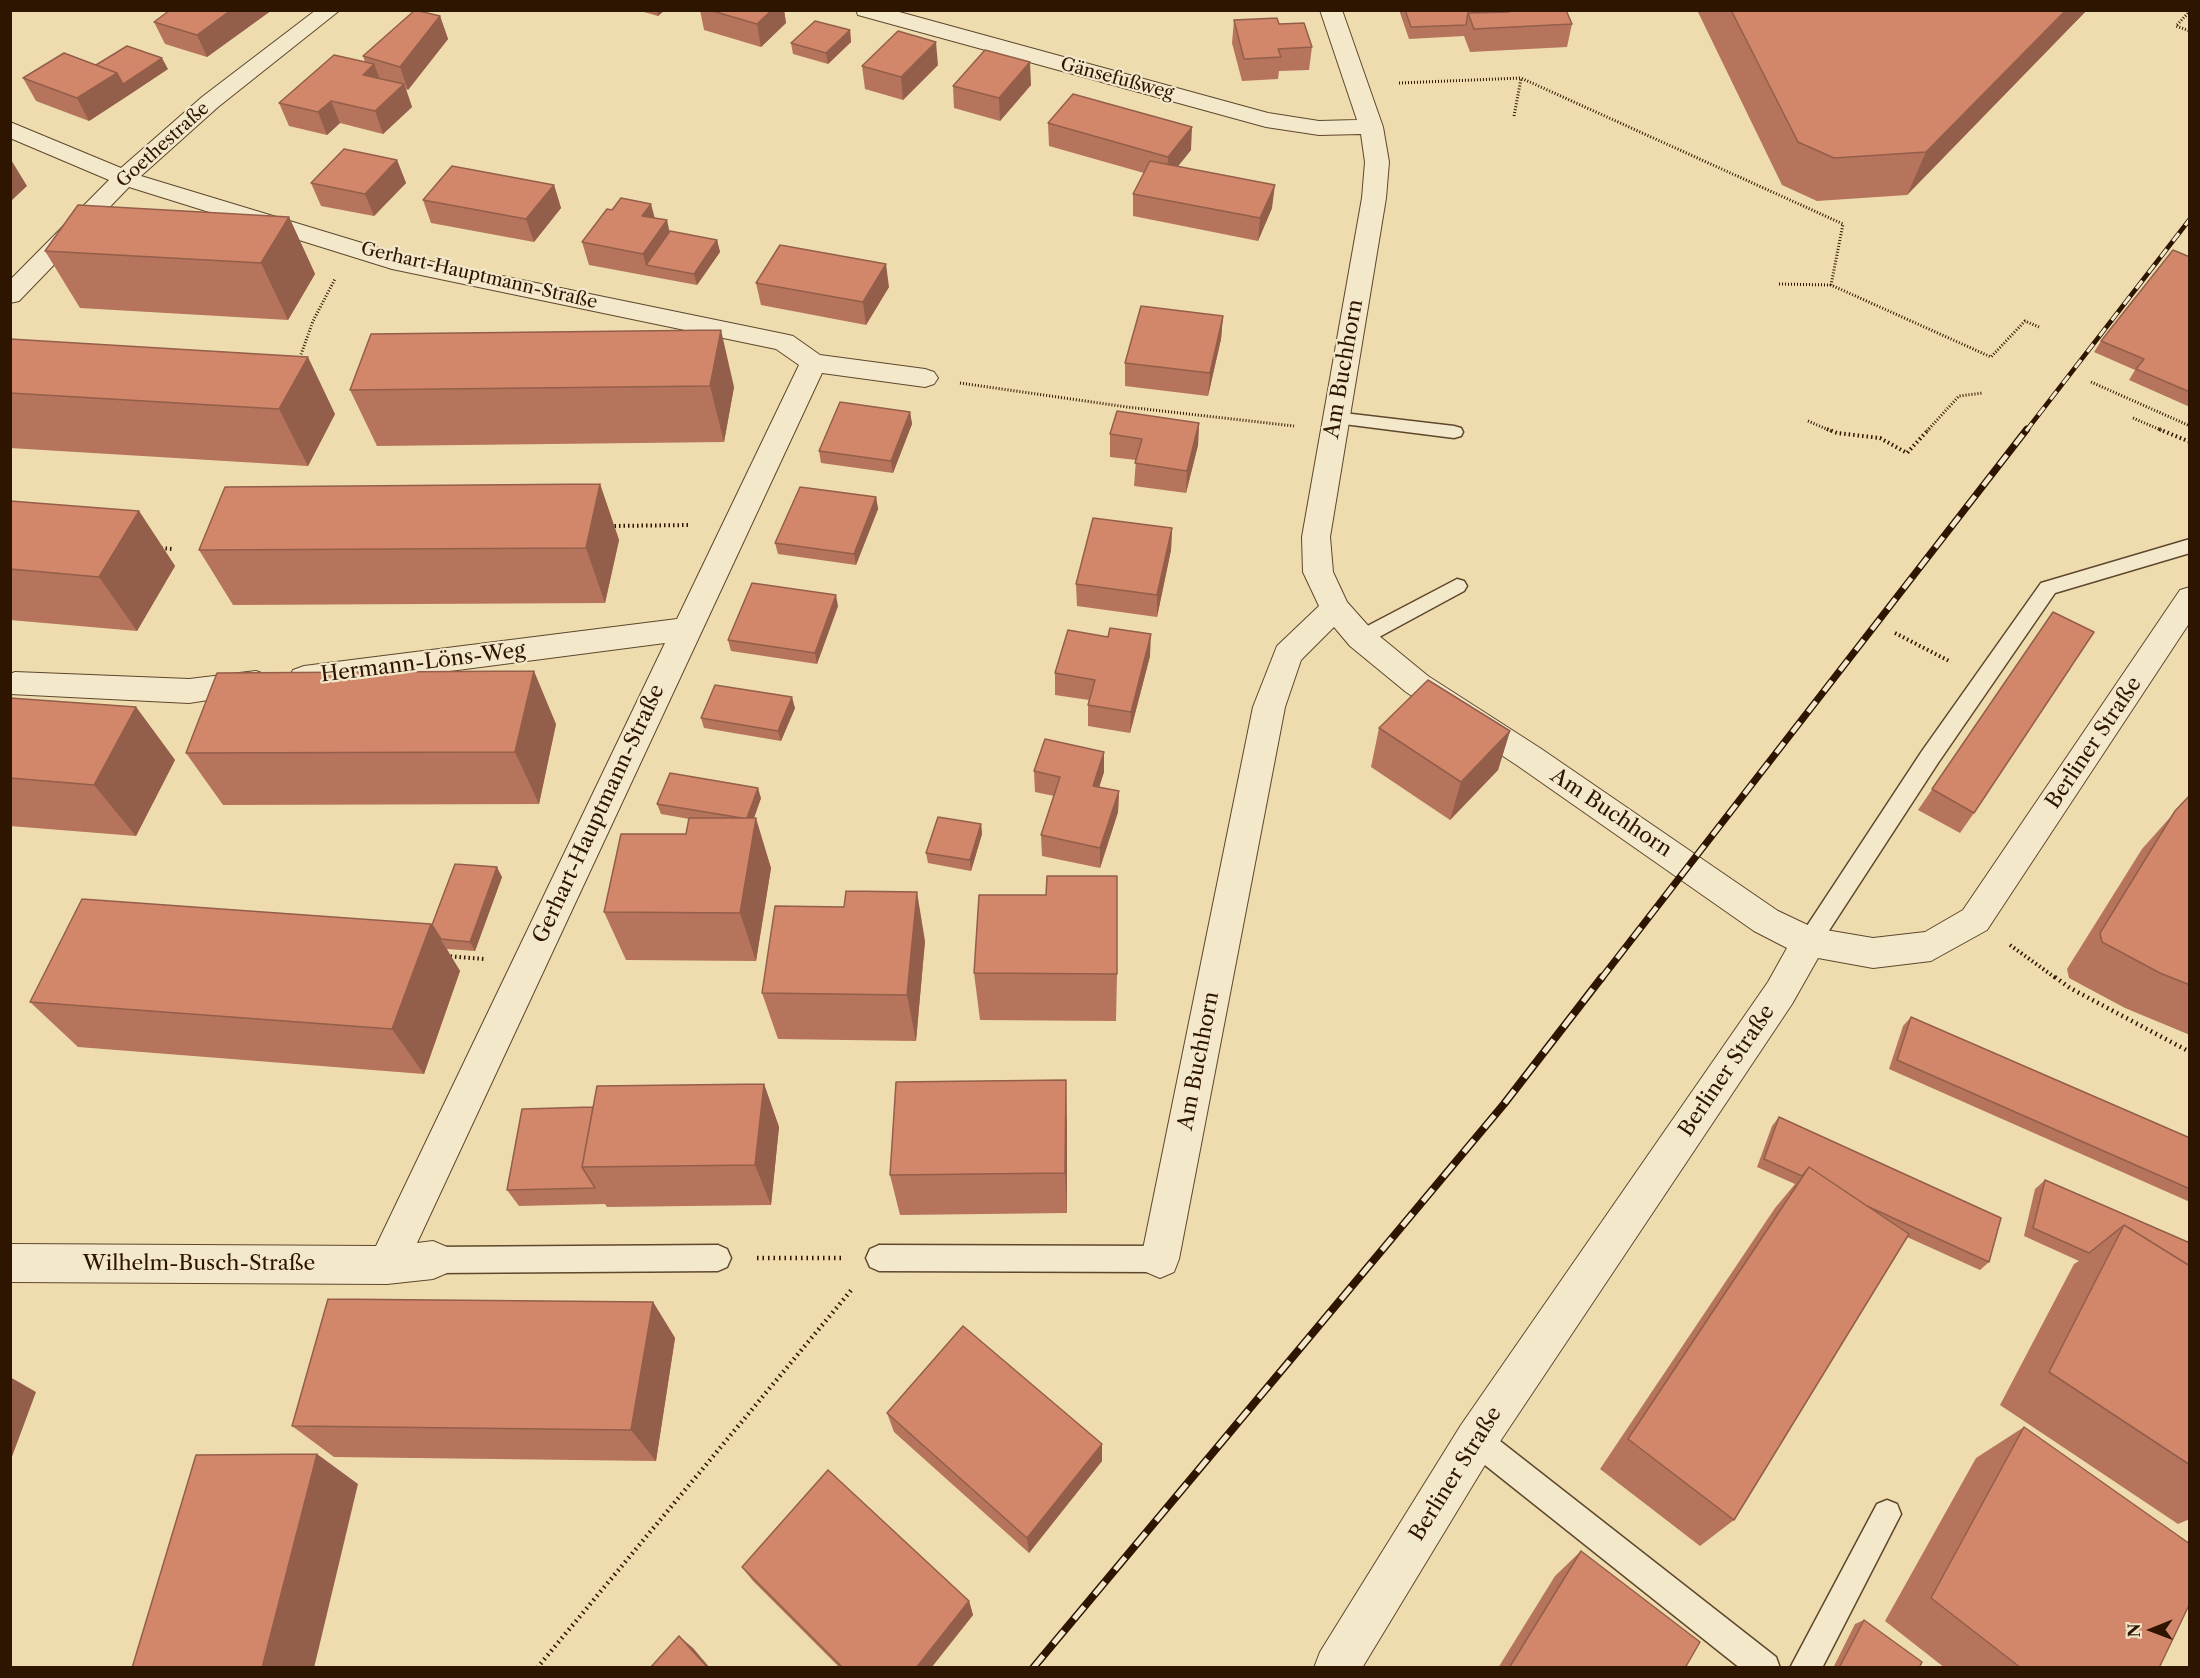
<!DOCTYPE html>
<html>
<head>
<meta charset="utf-8">
<style>
	body { margin:0 }
	#map { position:relative; width:2200px; height:1678px; overflow:hidden; background:#eedcaf; font-family:"Libre Caslon Text",serif }
	canvas { display:block }
	.frame { position:absolute; inset:0; border:12px solid #2e1500; pointer-events:none }
	.north { position:absolute; left:2122px; top:1600px; width:60px; height:60px; -webkit-text-stroke:4px #f4e8cb; paint-order:stroke; rotate:269deg; font-size:16px; font-weight:700; line-height:24px; text-align:center; color:#2e1500 }
	.north::after { content:''; display:block; margin:auto; width:21px; height:27px; background:#2e1500; clip-path:polygon(50% 0,100% 100%,50% 72%,0 100%) }
</style>
</head>
<body>
<div id="map">
<canvas width="2200" height="1678"></canvas>
<div class="frame"></div>
<div class="north">N</div>
</div>
<script>
const ctx = document.querySelector('canvas').getContext('2d');
ctx.lineJoin = 'round';
function toPath(rows) {
  const path = new Path2D();
  for (const r of rows) {
    path.moveTo(r[0], r[1]);
    for (let i = 2; i < r.length; i += 2) path.lineTo(r[i], r[i + 1]);
  }
  return path;
}
function strokePath(path, color, width, dash) {
  ctx.strokeStyle = color;
  ctx.lineWidth = width;
  ctx.lineCap = dash ? 'butt' : 'round';
  ctx.setLineDash(dash || []);
  ctx.stroke(path);
}
function paint(path, color) {
  ctx.fillStyle = color;
  ctx.fill(path, 'evenodd');
}
function label(font, color, halo, rows, align = 'center') {
  ctx.font = font + ' "Libre Caslon Text",serif';
  ctx.lineWidth = 4.5;
  ctx.setLineDash([]);
  ctx.textBaseline = 'middle';
  ctx.strokeStyle = halo;
  ctx.fillStyle = color;
  for (const [text, x, y, turn = 0] of rows) {
    ctx.save();
    ctx.translate(x, y);
    ctx.rotate((+turn || 0) * Math.PI / 180);
    ctx.textAlign = isNaN(turn) ? turn : align;
    if (halo) ctx.strokeText(text, 0, 0);
    ctx.fillText(text, 0, 0);
    ctx.restore();
  }
}
const pathFar2 = toPath([
	[2190,11,2176,26,2190,31],
	[1399,83,1521,78,1843,224,1831,285,1991,357,2025,321,2039,327],
	[1514,116,1521,79],
	[1779,284,1831,285],
	[299,360,313,321,335,279],
	[2091,382,2190,426],
	[960,383,1127,407,1294,426],
	[2133,418,2163,431],
	[1808,421,1831,431],
	[1927,431,1959,396,1983,393]
]);
const pathFar1 = toPath([
	[1827,429,1837,433,1880,438,1907,453,1929,429],
	[2159,429,2190,442],
	[610,526,690,525],
	[161,548,172,549],
	[1895,633,1951,662],
	[2010,945,2057,979],
	[446,956,484,959]
]);
const path = toPath([
	[2055,977,2070,988,2190,1052],
	[757,1258,842,1258],
	[537,1668,853,1288]
]);
const service = toPath([
	[1335,412,1454,426,1461,428,1463,432,1461,436,1454,438,1328,422,1326,418,1328,414,1335,412],
	[2190,539,2190,553,2055,593,1938,763,1817,949,1809,952,1801,949,1797,942,1801,935,1922,751,2041,583,2190,539],
	[1457,579,1464,581,1467,586,1464,591,1368,643,1361,646,1354,643,1351,638,1354,633,1457,579],
	[718,1245,727,1249,731,1258,727,1267,718,1271,433,1273,424,1269,420,1260,424,1251,433,1247,718,1245],
	[879,1245,1160,1246,1169,1250,1173,1259,1169,1268,1160,1272,879,1271,870,1267,866,1258,870,1249,879,1245],
	[1476,1426,1486,1430,1776,1657,1780,1668,1740,1668,1466,1450,1462,1440,1466,1430,1476,1426],
	[1887,1500,1897,1504,1901,1514,1822,1668,1790,1668,1877,1504,1887,1500]
]);
const minor = toPath([
	[316,10,340,10,218,107,141,176,405,256,784,334,793,336,820,355,925,369,934,372,938,378,934,384,925,387,822,373,417,1243,433,1241,447,1247,452,1260,447,1273,433,1279,387,1284,10,1282,10,1244,376,1246,665,643,304,690,293,686,289,678,293,670,304,666,677,619,799,365,776,349,392,269,129,187,19,301,10,303,10,280,109,180,10,138,10,122,121,168,202,97,316,10],
	[856,10,892,10,1268,113,1319,121,1357,120,1320,10,1342,10,1383,127,1389,162,1386,198,1330,537,1333,572,1347,602,1372,630,1428,676,1540,748,1778,911,1814,928,1873,938,1925,932,1963,910,2180,590,2190,587,2190,622,1987,930,1931,961,1873,968,1818,958,1792,1004,1491,1455,1362,1668,1314,1668,1320,1652,1461,1425,1768,982,1787,948,1754,931,1518,766,1406,692,1350,646,1334,627,1301,660,1285,707,1179,1259,1174,1272,1160,1278,1146,1272,1141,1259,1253,707,1277,646,1319,606,1303,572,1302,537,1362,198,1365,162,1361,134,1319,135,1266,127,858,15,856,10],
	[256,671,267,675,271,683,267,691,189,703,10,694,10,674,15,672,189,679,256,671]
]);
const railFar2 = toPath([
	[2026,431,2190,219]
]);
const railFar1 = toPath([
	[1601,979,2027,429]
]);
const rail = toPath([
	[1033,1668,1504,1104,1602,977]
]);
const wall = toPath([
	[272,10,207,57,165,44,154,22],
	[637,10,665,10,658,16],
	[700,10,784,10,786,23,761,47,704,30],
	[1226,10,1253,10,1226,12],
	[1399,10,1508,10,1509,12,1572,24,1567,47,1470,52,1464,36,1409,39],
	[1697,10,2087,10,1907,195,1817,201,1782,185],
	[440,16,448,39,408,90,406,89,412,107,383,134,340,123,327,135,289,126,279,103,365,62,363,56],
	[1234,20,1312,47,1309,70,1279,71,1278,79,1242,81,1232,43],
	[850,30,851,42,828,64,793,54,791,43],
	[96,65,168,69,89,121,36,101,23,78],
	[938,65,903,100,865,89,862,66],
	[1031,85,1000,121,954,108,953,86],
	[1048,123,1191,150,1178,166,1272,208,1258,241,1133,216,1133,194,1144,173,1049,146],
	[397,160,406,183,374,216,321,206,311,183],
	[554,185,561,208,534,242,431,223,423,200],
	[289,217,315,274,288,320,80,308,45,251],
	[655,218,670,231,717,240,720,252,697,285,589,265,582,242],
	[2190,257,2190,407,2129,380,2135,370,2094,352,2101,341],
	[756,283,889,287,866,325,761,305],
	[1223,316,1221,339,1208,396,1125,386,1125,363],
	[371,334,734,387,724,442,377,446,350,390],
	[10,339,335,414,308,466,10,448],
	[910,412,912,424,893,473,821,463,819,451],
	[1199,423,1198,445,1186,493,1134,486,1136,460,1110,457,1110,434],
	[600,484,619,540,605,603,233,605,199,550],
	[876,497,878,509,856,565,778,554,775,543],
	[10,501,139,511,175,566,137,631,10,620],
	[1172,528,1171,550,1157,617,1077,606,1076,584],
	[838,606,817,664,731,651,728,640],
	[2053,612,1974,813,1960,833,1918,810],
	[1108,637,1150,656,1130,733,1088,726,1088,705,1089,700,1055,695,1055,673],
	[10,698,136,707,175,760,136,836,10,826],
	[795,708,781,741,704,728,701,718],
	[556,724,539,804,223,805,186,753],
	[1379,728,1510,731,1498,770,1450,820,1371,767],
	[1034,771,1104,772,1099,787,1119,791,1118,812,1100,868,1042,856,1041,835,1054,796,1035,792],
	[2190,795,2190,1035,2125,1008,2069,978,2067,969,2142,849],
	[761,798,754,818,771,868,756,961,626,960,604,912,686,834,689,819,661,814,657,804],
	[981,824,982,834,971,871,928,863,926,853],
	[502,877,475,951,447,949,460,971,424,1074,78,1047,30,1002,431,924,432,925],
	[844,907,925,941,916,1041,778,1039,762,993],
	[974,973,1117,974,1116,1021,980,1020],
	[1911,1017,2190,1138,2190,1202,1889,1069,1903,1026],
	[764,1084,779,1127,771,1205,607,1207,605,1204,519,1206,507,1190,593,1107],
	[1779,1117,1989,1262,1980,1270,1907,1237,1734,1520,1700,1546,1600,1469,1775,1208,1795,1184,1757,1167,1772,1126],
	[1067,1124,1067,1213,900,1215,890,1175],
	[2045,1180,2190,1243,2190,1519,2178,1524,2000,1405,2074,1264,2079,1261,2024,1236,2035,1189],
	[653,1302,675,1338,656,1461,334,1457,292,1426],
	[887,1413,1102,1461,1029,1553,894,1432],
	[2024,1427,2159,1668,1945,1668,1885,1621,1976,1458],
	[1581,1551,1685,1668,1498,1668,1555,1576],
	[742,1567,969,1601,973,1615,931,1668,840,1668,753,1581],
	[1864,1620,1919,1668,1833,1668,1855,1624]
]);
const shadedWall = toPath([
	[231,10,272,10,207,57,197,35],
	[657,10,665,10,658,16],
	[772,10,784,10,786,23,761,47,757,24],
	[2066,10,2087,10,1907,195,1926,152],
	[440,16,448,39,408,90,400,67],
	[850,30,851,42,828,64,826,53],
	[936,42,938,65,903,100,901,77],
	[162,58,168,69,129,95,123,84],
	[1030,62,1031,85,1000,121,999,98],
	[374,64,383,87,363,75],
	[117,73,129,95,89,121,77,98],
	[404,84,412,107,383,134,375,111],
	[331,101,340,123,327,135,318,112],
	[1192,127,1191,150,1167,180,1168,157],
	[10,158,27,186,10,202],
	[397,160,406,183,374,216,365,194],
	[554,185,561,208,534,242,526,219],
	[1275,185,1272,208,1258,241,1260,218],
	[651,204,657,226,642,216],
	[289,217,315,274,288,320,261,263],
	[667,220,672,243,646,265,643,254],
	[717,240,720,252,697,285,694,274],
	[886,264,889,287,866,325,863,302],
	[1223,316,1221,339,1208,396,1210,373],
	[721,330,734,387,724,442,710,386],
	[308,357,335,414,308,466,279,409],
	[910,412,912,424,893,473,891,461],
	[1199,423,1198,445,1186,493,1187,471],
	[600,484,619,540,605,603,586,548],
	[876,497,878,509,856,565,854,554],
	[139,511,175,566,137,631,99,577],
	[1172,528,1171,550,1157,617,1157,595],
	[836,595,838,606,817,664,815,653],
	[1151,634,1150,656,1130,733,1131,712],
	[534,671,556,724,539,804,515,752],
	[792,697,795,708,781,741,778,731],
	[136,707,175,760,136,836,94,785],
	[1510,731,1498,770,1450,820,1461,782],
	[1104,752,1104,772,1093,807,1093,786],
	[758,788,761,798,750,829,747,819],
	[1119,791,1118,812,1100,868,1100,848],
	[756,818,771,868,756,961,740,913],
	[981,824,982,834,971,871,970,860],
	[497,867,502,877,475,951,470,942],
	[917,892,925,941,916,1041,907,995],
	[431,924,460,971,424,1074,392,1029],
	[1066,1080,1067,1124,1067,1213,1065,1173],
	[764,1084,779,1127,771,1205,755,1165],
	[653,1302,675,1338,656,1461,631,1430],
	[10,1377,36,1392,10,1462],
	[1102,1444,1102,1461,1029,1553,1027,1538],
	[317,1454,358,1484,314,1668,262,1668],
	[969,1601,973,1615,931,1668,916,1668],
	[679,1636,693,1648,710,1668,708,1668]
]);
const building = toPath([
	[170,10,231,10,197,35,154,22,170,10],
	[415,10,440,16,400,67,363,56,415,10],
	[709,10,772,10,757,24,709,10],
	[1405,10,1508,10,1509,12,1468,13,1466,25,1411,27,1405,10],
	[1533,10,1566,10,1572,24,1474,29,1468,13,1533,10],
	[1731,10,2066,10,1926,152,1834,158,1798,142,1731,10],
	[1277,18,1279,24,1304,23,1312,47,1278,49,1281,57,1244,59,1234,20,1277,18],
	[815,21,850,30,826,53,791,43,815,21],
	[898,31,936,42,901,77,862,66,898,31],
	[127,46,162,58,123,84,117,73,96,65,127,46],
	[985,50,1030,62,999,98,953,86,985,50],
	[64,53,117,73,77,98,23,78,64,53],
	[334,55,374,64,363,75,404,84,375,111,331,101,318,112,279,103,334,55],
	[1073,94,1192,127,1168,157,1048,123,1073,94],
	[344,149,397,160,365,194,311,183,344,149],
	[1150,161,1275,185,1260,218,1133,194,1150,161],
	[452,166,554,185,526,219,423,200,452,166],
	[621,198,651,204,642,216,667,220,643,254,582,242,607,209,612,210,621,198],
	[78,205,289,217,261,263,45,251,78,205],
	[670,231,717,240,694,274,646,265,670,231],
	[780,245,886,264,863,302,756,283,780,245],
	[2173,250,2190,257,2190,392,2136,369,2144,359,2101,341,2173,250],
	[1141,306,1223,316,1210,373,1125,363,1141,306],
	[721,330,710,386,350,390,371,334,721,330],
	[10,339,308,357,279,409,10,393,10,339],
	[840,402,910,412,891,461,819,451,840,402],
	[1117,411,1199,423,1187,471,1135,463,1142,439,1110,434,1117,411],
	[600,484,586,548,199,550,225,487,600,484],
	[800,487,876,497,854,554,775,543,800,487],
	[10,501,139,511,99,577,10,569,10,501],
	[1093,518,1172,528,1157,595,1076,584,1093,518],
	[752,583,836,595,815,653,728,640,752,583],
	[2053,612,2094,632,1974,813,1932,789,2053,612],
	[1110,628,1151,634,1131,712,1088,705,1095,680,1055,673,1068,630,1108,637,1110,628],
	[534,671,515,752,186,753,217,673,534,671],
	[1428,680,1510,731,1461,782,1379,728,1428,680],
	[715,685,792,697,778,731,701,718,715,685],
	[10,698,136,707,94,785,10,778,10,698],
	[1045,739,1104,752,1093,786,1119,791,1100,848,1041,835,1060,777,1034,771,1045,739],
	[670,773,758,788,747,818,742,818,657,804,670,773],
	[2190,795,2190,985,2160,973,2102,942,2100,933,2175,811,2190,795],
	[938,817,981,824,970,860,926,853,938,817],
	[689,818,756,818,740,913,604,912,621,834,686,834,689,818],
	[455,864,497,867,470,942,441,939,432,925,455,864],
	[1047,876,1117,876,1117,974,974,973,979,895,1046,895,1047,876],
	[846,891,917,892,907,995,762,993,775,906,844,907,846,891],
	[82,899,431,924,392,1029,30,1002,82,899],
	[1911,1017,2190,1138,2190,1189,1897,1060,1911,1017],
	[1066,1080,1065,1173,890,1175,896,1082,1066,1080],
	[764,1084,755,1165,582,1167,597,1086,764,1084],
	[593,1107,582,1167,595,1188,507,1190,522,1109,593,1107],
	[1779,1117,2001,1218,1989,1262,1867,1206,1809,1167,1802,1176,1764,1159,1779,1117],
	[1809,1167,1909,1234,1734,1520,1628,1439,1809,1167],
	[2045,1180,2190,1243,2190,1266,2124,1225,2089,1253,2033,1228,2045,1180],
	[2124,1225,2190,1266,2190,1465,2049,1372,2124,1225],
	[328,1299,653,1302,631,1430,292,1426,328,1299],
	[963,1326,1102,1444,1027,1538,887,1413,963,1326],
	[2024,1427,2190,1544,2190,1603,2159,1668,2021,1668,1931,1598,2024,1427],
	[317,1454,262,1668,132,1668,196,1455,317,1454],
	[828,1470,969,1601,916,1668,843,1668,742,1567,828,1470],
	[1581,1551,1700,1642,1685,1668,1509,1668,1581,1551],
	[1864,1620,1922,1662,1919,1668,1839,1668,1864,1620],
	[679,1636,708,1668,650,1668,679,1636]
]);
const farStreetnames = [
	["Gänsefußweg",1117,79,15],
	["Goethestraße",163,145,-42],
	["Gerhart-Hauptmann-Straße",479,276,13]
];
const streetNames = [
	["Am Buchhorn",1344,369,-80],
	["Hermann-Löns-Weg",423,663,-7],
	["Berliner Straße",2094,743,-56],
	["Am Buchhorn",1611,813,34],
	["Gerhart-Hauptmann-Straße",599,814,-65],
	["Am Buchhorn",1199,1061,-79],
	["Berliner Straße",1727,1071,-56],
	["Wilhelm-Busch-Straße",199,1264],
	["Berliner Straße",1456,1474,-58]
];
strokePath(service, '#5e472c', 3);
strokePath(minor, '#5e472c', 2);
strokePath(pathFar2, '#2e1500', 3, [1, 2]);
strokePath(pathFar1, '#2e1500', 4, [1.5, 3]);
strokePath(path, '#2e1500', 4.5, [1.5, 4]);
paint(service, '#f4e8cb');
paint(minor, '#f4e8cb');
strokePath(railFar2, '#2e1500', 4.5);
strokePath(railFar1, '#2e1500', 7);
strokePath(rail, '#2e1500', 8);
strokePath(railFar2, '#f4e8cb', 3, [10]);
strokePath(railFar1, '#f4e8cb', 4.5, [13]);
strokePath(rail, '#f4e8cb', 5, [16]);
paint(wall, '#b5745b');
paint(shadedWall, '#935e4a');
paint(building, '#d2876a');
strokePath(building, '#935e4a', 1.5);
label('18px', '#2e1500', '#f4e8cb', farStreetnames);
label('21px', '#2e1500', '#f4e8cb', streetNames);
</script>
</body>
</html>
